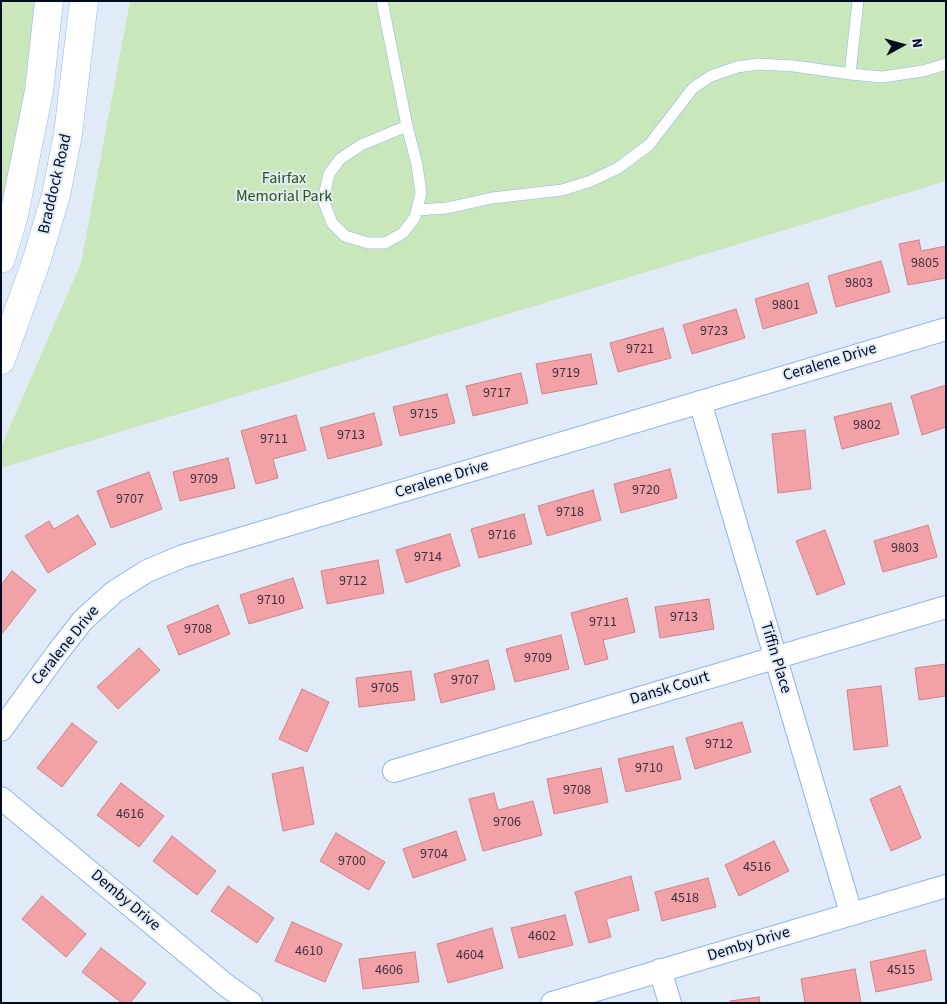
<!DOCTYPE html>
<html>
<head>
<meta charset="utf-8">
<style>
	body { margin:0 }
	#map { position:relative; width:947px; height:1004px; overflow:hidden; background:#e1ebf7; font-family:"Source Sans 3",sans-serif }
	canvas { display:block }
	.frame { position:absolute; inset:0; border:2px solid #010c21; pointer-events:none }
	.north { position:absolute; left:877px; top:20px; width:50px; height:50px; -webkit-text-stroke:4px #e1ebf7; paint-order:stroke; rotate:83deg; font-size:14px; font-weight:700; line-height:20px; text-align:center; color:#010c21 }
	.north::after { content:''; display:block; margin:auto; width:18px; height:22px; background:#010c21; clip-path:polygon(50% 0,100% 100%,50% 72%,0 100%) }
</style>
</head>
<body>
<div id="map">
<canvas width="947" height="1004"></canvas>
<div class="frame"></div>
<div class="north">N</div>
</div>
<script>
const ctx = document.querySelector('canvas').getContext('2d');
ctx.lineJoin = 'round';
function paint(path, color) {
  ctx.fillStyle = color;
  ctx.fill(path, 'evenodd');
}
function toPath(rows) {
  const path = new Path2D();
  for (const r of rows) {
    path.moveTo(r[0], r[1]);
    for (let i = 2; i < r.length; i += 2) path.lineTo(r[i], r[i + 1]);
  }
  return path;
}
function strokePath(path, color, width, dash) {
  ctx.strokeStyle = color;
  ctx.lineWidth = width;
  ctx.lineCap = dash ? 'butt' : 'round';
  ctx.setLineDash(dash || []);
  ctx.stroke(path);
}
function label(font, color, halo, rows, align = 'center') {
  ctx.font = font + ' "Source Sans 3",sans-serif';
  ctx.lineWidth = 4;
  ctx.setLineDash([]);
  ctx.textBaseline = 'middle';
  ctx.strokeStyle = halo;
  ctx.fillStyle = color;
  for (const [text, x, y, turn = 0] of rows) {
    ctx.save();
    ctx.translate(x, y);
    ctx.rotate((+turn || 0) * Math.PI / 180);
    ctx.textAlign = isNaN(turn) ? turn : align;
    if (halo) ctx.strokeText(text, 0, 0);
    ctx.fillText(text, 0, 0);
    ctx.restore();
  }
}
const green = toPath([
	[1,1,36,1,20,126,1,208],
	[130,1,946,1,946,181,1,468,1,447,81,263]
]);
const building = toPath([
	[919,240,921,251,946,246,946,278,908,285,899,244,919,240],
	[881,261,890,292,836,307,828,276,881,261],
	[808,283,817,313,763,329,755,299,808,283],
	[736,309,745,338,692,354,683,325,736,309],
	[663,328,671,358,618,372,610,343,663,328],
	[591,354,597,384,542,394,536,364,591,354],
	[521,373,528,403,473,416,466,386,521,373],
	[946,385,946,427,922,435,911,396,946,385],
	[447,394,455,423,400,436,393,407,447,394],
	[891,403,899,434,842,449,834,417,891,403],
	[374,413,382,445,328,459,320,428,374,413],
	[296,415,306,450,273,459,278,478,256,484,241,431,296,415],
	[805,430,811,489,778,493,772,434,805,430],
	[228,458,235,488,180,501,173,472,228,458],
	[670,469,677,498,621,513,614,484,670,469],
	[149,472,162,509,111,528,97,491,149,472],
	[593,490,601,520,547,536,538,506,593,490],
	[524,514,532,544,479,558,471,529,524,514],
	[78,515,96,544,48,573,25,536,49,521,54,529,78,515],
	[928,525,937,557,883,572,874,541,928,525],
	[825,530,845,584,817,595,796,541,825,530],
	[450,534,460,566,406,583,396,550,450,534],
	[378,560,384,593,327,604,321,571,378,560],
	[12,571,36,590,1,635,1,585,12,571],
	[293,578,303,608,249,624,240,595,293,578],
	[627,598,635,632,603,640,608,659,585,665,571,613,627,598],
	[709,599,714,629,660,638,655,607,709,599],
	[218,605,230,634,179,655,167,626,218,605],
	[561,635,569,669,515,682,506,649,561,635],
	[139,648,160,670,118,709,97,687,139,648],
	[488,660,495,689,441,703,434,674,488,660],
	[946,664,946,696,919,700,915,668,946,664],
	[411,671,415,700,359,707,356,678,411,671],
	[881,686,888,746,854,750,847,690,881,686],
	[302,689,329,702,307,752,279,739,302,689],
	[742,722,751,752,695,769,686,738,742,722],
	[72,723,97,742,62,787,37,768,72,723],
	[673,746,681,779,626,792,618,759,673,746],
	[303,767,314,824,283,831,272,774,303,767],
	[601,768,608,802,554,814,547,779,601,768],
	[121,783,164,816,139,847,97,815,121,783],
	[900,786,921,838,891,851,870,799,900,786],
	[494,793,498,810,533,801,542,835,483,851,469,799,494,793],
	[456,831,466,860,413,878,403,849,456,831],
	[336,833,385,862,369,890,320,861,336,833],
	[172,836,216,871,197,895,153,861,172,836],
	[774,841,789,871,739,896,725,865,774,841],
	[631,876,639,910,606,919,611,937,589,943,575,892,631,876],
	[708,878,716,907,662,921,655,892,708,878],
	[228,886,274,918,257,943,211,911,228,886],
	[42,896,86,934,66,957,22,919,42,896],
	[565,915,573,945,519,958,511,928,565,915],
	[292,922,342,944,325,982,275,961,292,922],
	[492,928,503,968,448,983,437,944,492,928],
	[101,948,146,983,130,1003,122,1003,82,972,101,948],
	[925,950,932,980,876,992,870,962,925,950],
	[415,952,419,982,363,989,359,959,415,952],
	[855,969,861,1003,805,1003,801,979,855,969],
	[759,997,760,1003,731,1003,730,1001,759,997]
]);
const lane = toPath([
	[382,1,407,126,417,165,421,193,415,217,403,233,385,243,368,243,345,236,332,223,323,200,329,174,340,159,361,145,407,126],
	[850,74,882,77,923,71,946,64],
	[417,210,447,208,492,198,562,190,591,181,618,168,649,145,693,88,711,76,737,67,758,64,794,66,850,74,858,1]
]);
const street = toPath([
	[700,402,851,913],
	[1,730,58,652,83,620,114,592,147,571,183,556,946,329],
	[394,771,946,607],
	[1,798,227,986,251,1003],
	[660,970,670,1003],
	[552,1003,946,886]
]);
const primary = toPath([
	[1,259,14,215,39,91,49,1],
	[1,360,37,259,56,195,68,134,84,1]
]);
const numberNames = [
	["9805",925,264],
	["9803",859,284],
	["9801",786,306],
	["9723",714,332],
	["9721",640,350],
	["9719",566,374],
	["9717",497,394],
	["9715",424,415],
	["9802",867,426],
	["9713",351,436],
	["9711",274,440],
	["9709",204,480],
	["9720",646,491],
	["9707",130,500],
	["9718",570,513],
	["9716",502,536],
	["9803",905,549],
	["9714",428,558],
	["9712",353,582],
	["9710",271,601],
	["9713",684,618],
	["9711",603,623],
	["9708",198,630],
	["9709",538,659],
	["9707",465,681],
	["9705",385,689],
	["9712",719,745],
	["9710",649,769],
	["9708",577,791],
	["4616",130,815],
	["9706",507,823],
	["9704",434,855],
	["9700",352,862],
	["4516",757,868],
	["4518",685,899],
	["4602",542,937],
	["4610",309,952],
	["4604",470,956],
	["4606",389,971],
	["4515",901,971]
];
const parkNames = [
	["Fairfax",284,179],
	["Memorial Park",284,197]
];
const streetNames = [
	["Braddock Road",56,184,-77],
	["Ceralene Drive",830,363,-17],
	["Ceralene Drive",442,480,-17],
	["Ceralene Drive",66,646,-51],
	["Tiffin Place",775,658,73],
	["Dansk Court",670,689,-17],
	["Demby Drive",125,901,40],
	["Demby Drive",749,945,-17]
];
paint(green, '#c9e7bb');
paint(building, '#f2a1a6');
strokePath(building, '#d08288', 1);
strokePath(lane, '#8bb7f1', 12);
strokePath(street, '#8bb7f1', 24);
strokePath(primary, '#8bb7f1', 29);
strokePath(lane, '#fff', 11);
strokePath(street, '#fff', 22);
strokePath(primary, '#fff', 28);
label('14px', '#3d3142', null, numberNames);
label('16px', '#2a5409', '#e1ebf7', parkNames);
label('16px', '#010c21', '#e1ebf7', streetNames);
</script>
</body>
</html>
